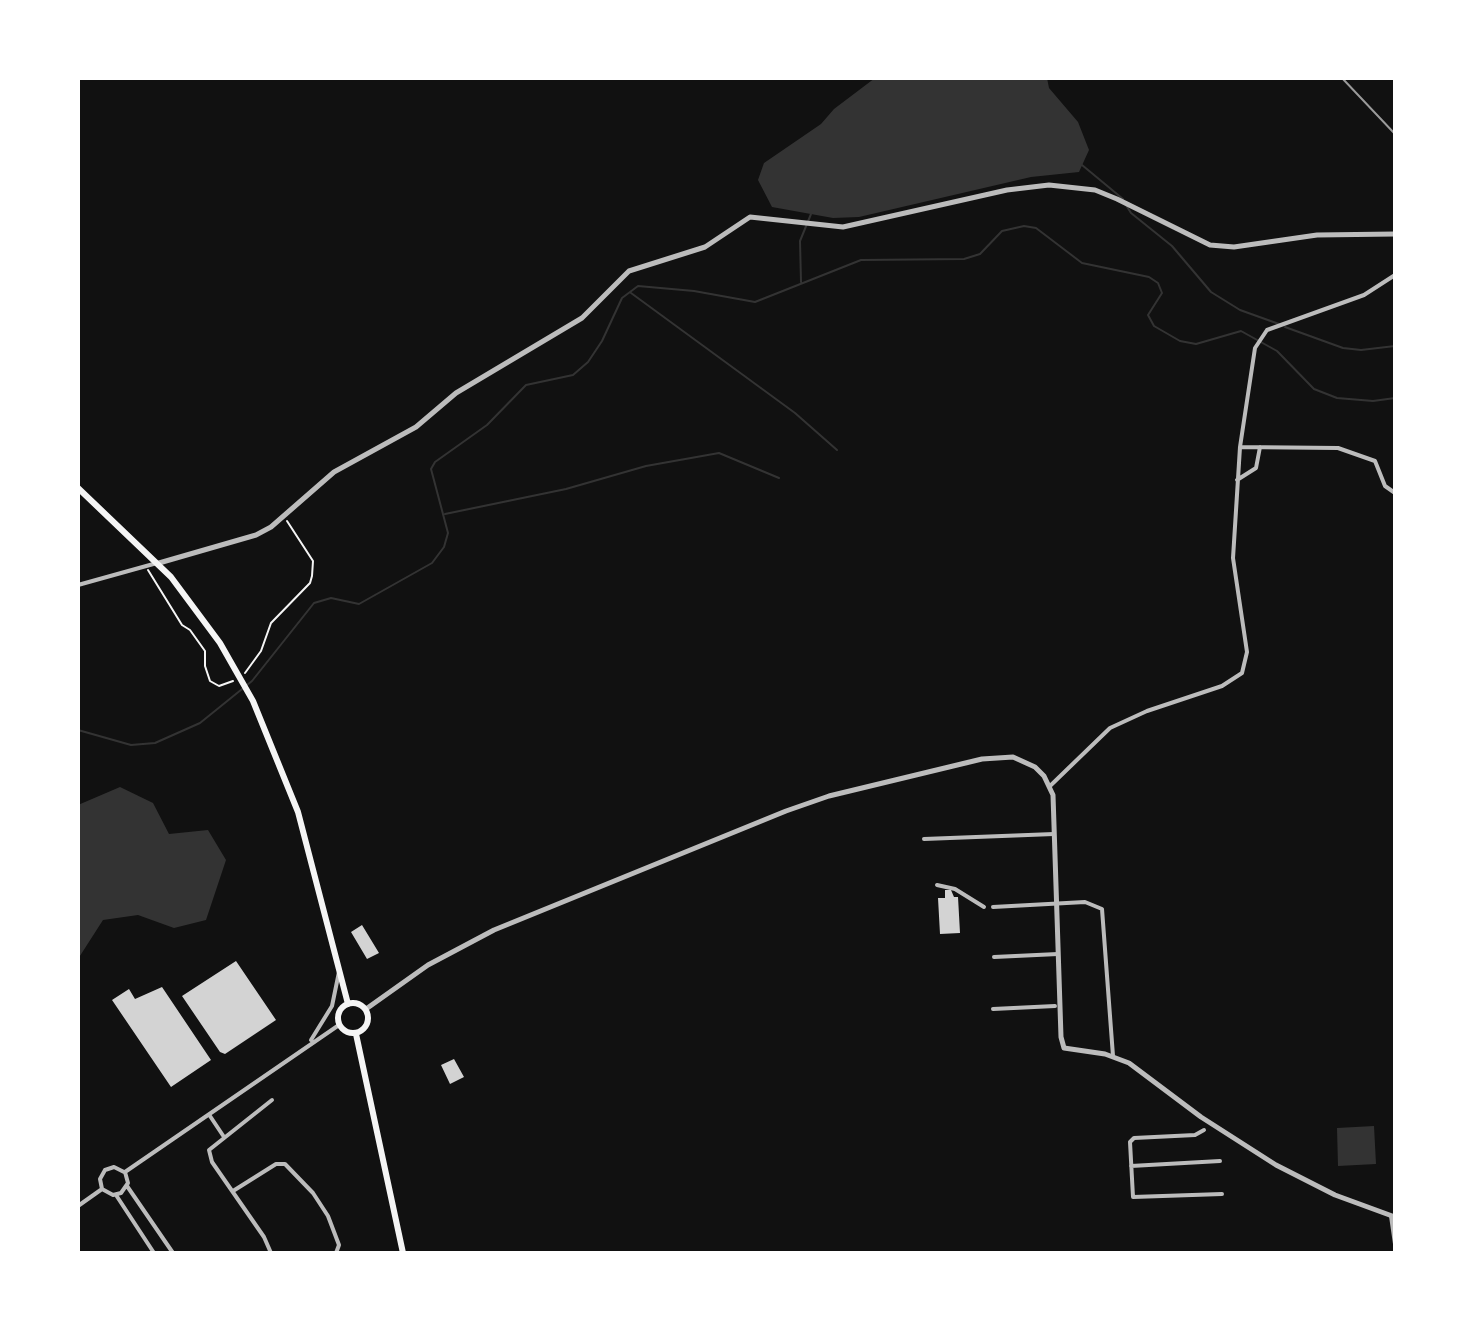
<!DOCTYPE html>
<html>
<head>
<meta charset="utf-8">
<style>
	body { margin:0 }
	#map { position:relative; width:1473px; height:1331px; overflow:hidden; background:#111; font-family:"Public Sans",sans-serif }
	canvas { display:block }
	.frame { position:absolute; inset:0; border:80px solid #fff; pointer-events:none }
</style>
</head>
<body>
<div id="map">
<canvas width="1473" height="1331"></canvas>
<div class="frame"></div>
</div>
<script>
const ctx = document.querySelector('canvas').getContext('2d');
ctx.lineJoin = 'round';
function paint(path, color) {
  ctx.fillStyle = color;
  ctx.fill(path, 'evenodd');
}
function toPath(rows) {
  const path = new Path2D();
  for (const r of rows) {
    if (r.length === 3) {
      path.moveTo(r[0] + r[2], r[1]);
      path.arc(r[0], r[1], r[2], 0, 2 * Math.PI);
      continue;
    }
    path.moveTo(r[0], r[1]);
    for (let i = 2; i < r.length; i += 2) path.lineTo(r[i], r[i + 1]);
  }
  return path;
}
function strokePath(path, color, width, dash) {
  ctx.strokeStyle = color;
  ctx.lineWidth = width;
  ctx.lineCap = dash ? 'butt' : 'round';
  ctx.setLineDash(dash || []);
  ctx.stroke(path);
}
const water = toPath([
	[875,78,1047,78,1049,88,1078,122,1089,150,1079,172,1031,177,859,217,833,218,772,207,758,180,764,163,821,124,834,109],
	[120,787,153,803,169,834,208,830,226,860,206,920,174,928,138,915,103,920,78,959,78,805],
	[1374,1126,1376,1164,1338,1166,1337,1128]
]);
const stream = toPath([
	[1082,165,1123,199],
	[1126,205,1131,213,1172,246,1211,292,1240,310,1279,324],
	[801,282,800,241,811,214],
	[631,293,795,413,837,450],
	[1285,327,1343,348,1361,350,1395,346],
	[445,514,566,489,646,466,719,453,779,478],
	[78,730,131,745,155,743,200,723,252,681,314,603,331,598,359,604,432,563,444,547,448,533,431,469,435,462,487,425,526,385,573,375,588,362,602,341,622,298,638,286,694,291,755,302,861,260,964,259,980,254,1002,231,1024,226,1036,228,1082,263,1149,277,1158,283,1162,293,1148,315,1154,326,1180,341,1196,344,1241,331,1277,351,1314,389,1337,398,1373,401,1395,398]
]);
const building = toPath([
	[945,890,951,890,954,897,958,897,960,933,940,934,938,898,945,898],
	[362,925,379,953,367,959,351,932],
	[236,961,276,1020,225,1054,220,1052,182,996],
	[162,987,211,1060,171,1087,112,1000,129,989,135,999],
	[454,1059,464,1077,450,1084,441,1065]
]);
const path = toPath([
	[148,570,182,625,190,630,205,651,205,666,210,681,219,686,233,681],
	[245,673,261,651,271,623,310,583,312,576,313,561,287,521]
]);
const minor = toPath([
	[1240,447,1338,448,1375,461,1385,486,1395,493],
	[1237,480,1256,468,1260,447],
	[78,585,157,563],
	[1050,786,1110,728,1147,711,1222,686,1242,673,1247,652,1233,558,1240,447,1255,348,1267,330,1364,295,1395,275],
	[924,839,1054,834],
	[937,885,955,889,984,907],
	[993,907,1085,902,1102,909,1113,1056],
	[994,957,1058,954],
	[993,1009,1055,1006],
	[311,1040,332,1006,339,972],
	[210,1116,224,1137],
	[1204,1130,1195,1135,1134,1138,1130,1142,1133,1197,1222,1194],
	[1131,1166,1220,1161],
	[125,1172,339,1025],
	[127,1186,173,1253],
	[102,1189,113,1195,121,1193,128,1183,125,1172],
	[102,1189,100,1179,105,1170,114,1167,124,1172],
	[233,1191,276,1164,285,1164,313,1193,328,1216,339,1245,336,1253],
	[116,1195,154,1253],
	[78,1206,102,1189],
	[1391,1216,1395,1244],
	[271,1253,264,1237,212,1162,209,1150,272,1100]
]);
const tertiary = toPath([
	[159,563,256,535,271,527,334,472,416,427,456,393,582,318,629,271,705,247,750,217,843,227,1007,190,1049,185,1095,190,1117,199,1210,245,1234,247,1317,235,1395,234],
	[366,1009,428,965,494,930,786,811,829,796,982,759,1013,757,1035,767,1044,776,1053,795,1061,1037,1064,1048,1105,1054,1129,1063,1201,1117,1276,1165,1335,1195,1395,1217]
]);
const primary = toPath([
	[78,488,171,577,220,643,253,701,298,812,348,1004],
	[353,1018,15],
	[356,1034,403,1253]
]);
const rail = toPath([
	[1342,78,1395,134]
]);
paint(water, '#333');
strokePath(stream, '#333', 2);
paint(building, '#d3d3d3');
strokePath(path, '#f5f5f5', 2);
strokePath(minor, '#bcbcbc', 4);
strokePath(tertiary, '#bcbcbc', 5);
strokePath(primary, '#f5f5f5', 6);
strokePath(rail, '#9a9a9a', 2);
</script>
</body>
</html>
